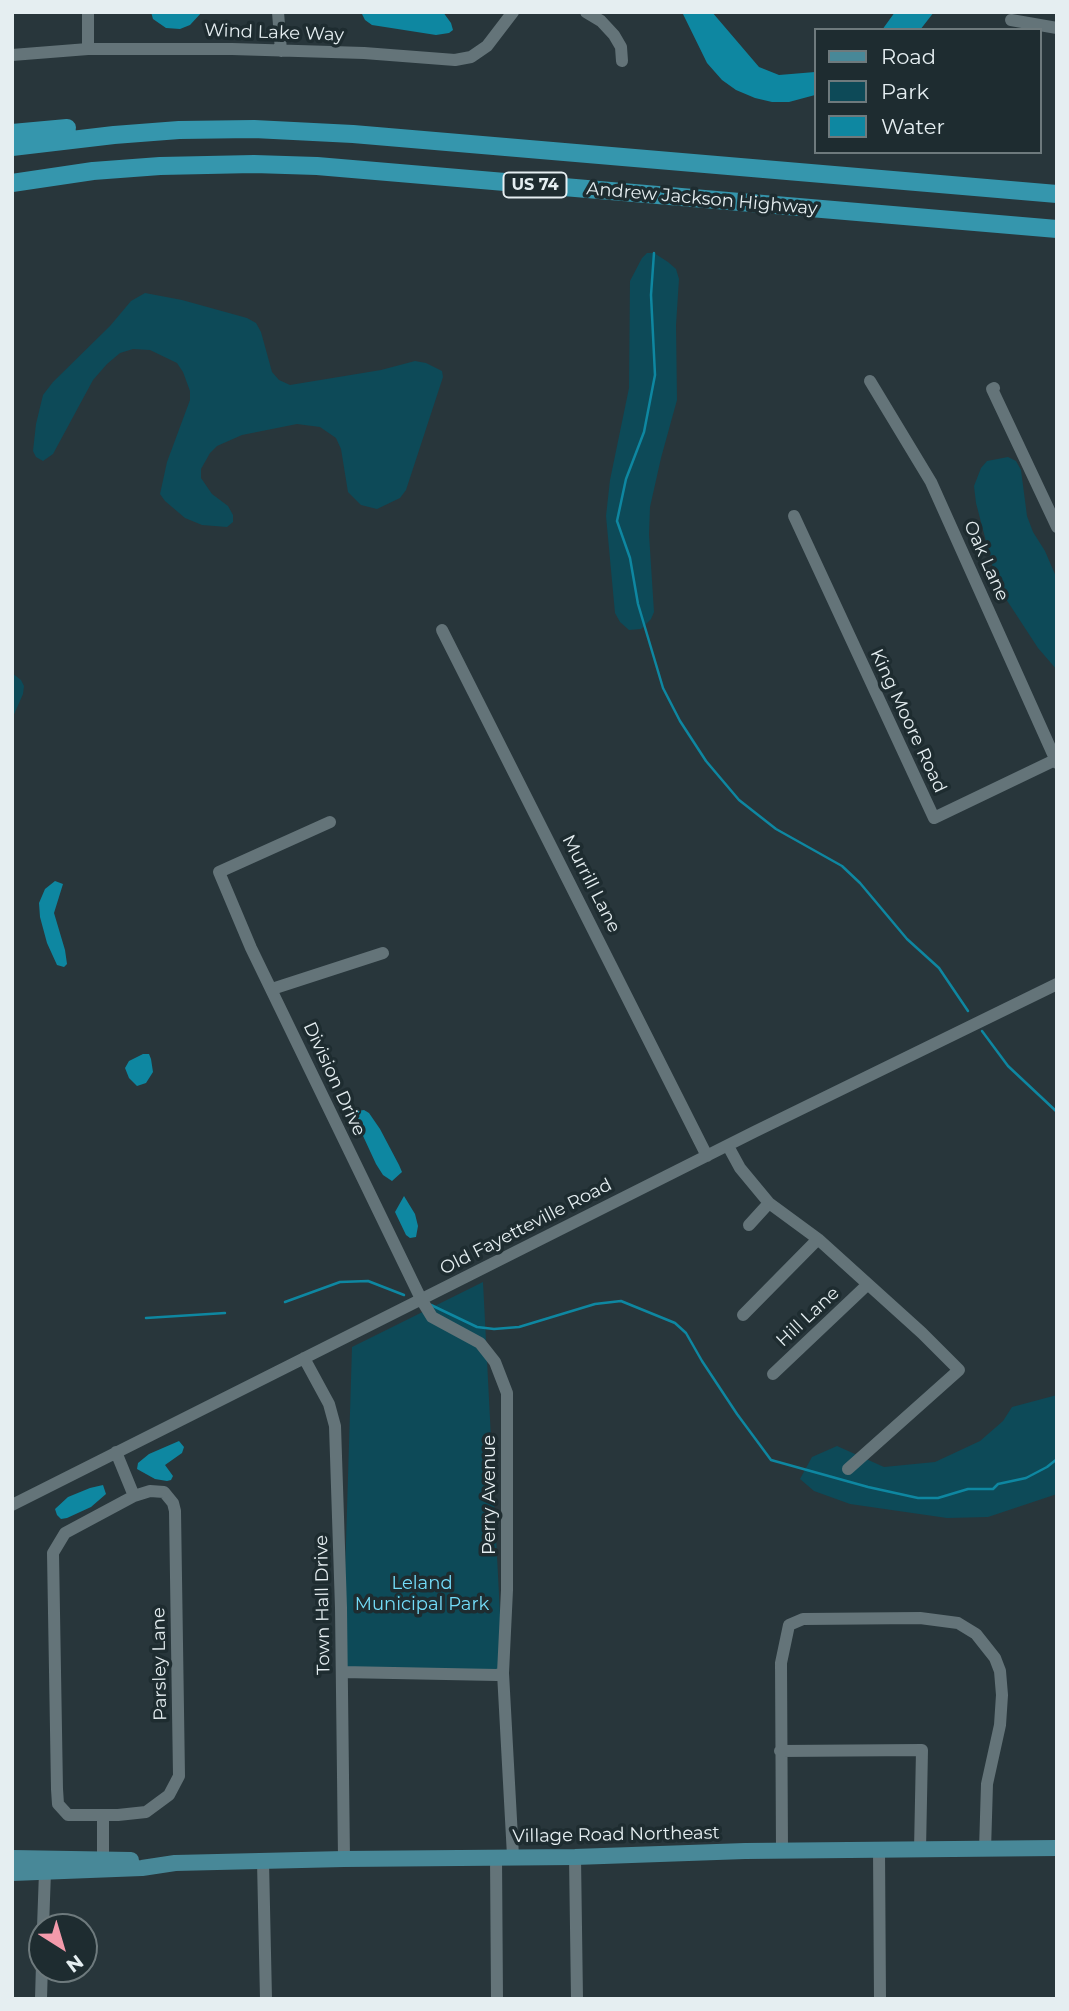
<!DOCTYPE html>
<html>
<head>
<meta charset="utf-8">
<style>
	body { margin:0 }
	#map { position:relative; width:1069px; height:2011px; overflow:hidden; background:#28363b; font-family:Montserrat,sans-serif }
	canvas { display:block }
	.frame { position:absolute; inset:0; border:14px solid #e5eef1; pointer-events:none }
	.legend { position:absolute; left:814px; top:28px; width:228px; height:126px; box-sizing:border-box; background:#1e2c30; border:2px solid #6e7a7d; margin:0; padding:9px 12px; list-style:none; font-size:21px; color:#e5eef1 }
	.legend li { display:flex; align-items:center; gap:14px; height:35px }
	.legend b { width:35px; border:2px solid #6e7a7d }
	.north { position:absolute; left:28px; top:1913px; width:70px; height:70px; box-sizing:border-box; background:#1e2c30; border:2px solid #6e7a7d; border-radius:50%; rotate:143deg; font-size:19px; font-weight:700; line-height:28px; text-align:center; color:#e5eef1 }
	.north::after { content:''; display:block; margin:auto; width:24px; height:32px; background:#f39aab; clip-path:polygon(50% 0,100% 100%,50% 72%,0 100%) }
</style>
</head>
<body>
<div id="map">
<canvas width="1069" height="2011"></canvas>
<div class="frame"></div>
<ul class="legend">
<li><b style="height:9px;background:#488898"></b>Road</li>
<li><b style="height:19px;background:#0d4a58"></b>Park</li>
<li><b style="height:19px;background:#0e87a1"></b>Water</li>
</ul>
<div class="north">N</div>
</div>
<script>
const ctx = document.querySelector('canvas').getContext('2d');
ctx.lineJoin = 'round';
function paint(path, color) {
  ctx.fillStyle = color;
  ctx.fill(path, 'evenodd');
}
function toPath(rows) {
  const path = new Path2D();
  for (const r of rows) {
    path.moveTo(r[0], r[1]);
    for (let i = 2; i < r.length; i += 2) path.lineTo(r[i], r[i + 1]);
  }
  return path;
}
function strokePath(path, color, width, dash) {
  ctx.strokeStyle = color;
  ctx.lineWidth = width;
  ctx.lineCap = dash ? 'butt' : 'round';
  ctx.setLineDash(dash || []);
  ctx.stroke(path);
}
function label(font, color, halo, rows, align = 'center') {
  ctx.font = font + ' Montserrat,sans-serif';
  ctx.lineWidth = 7;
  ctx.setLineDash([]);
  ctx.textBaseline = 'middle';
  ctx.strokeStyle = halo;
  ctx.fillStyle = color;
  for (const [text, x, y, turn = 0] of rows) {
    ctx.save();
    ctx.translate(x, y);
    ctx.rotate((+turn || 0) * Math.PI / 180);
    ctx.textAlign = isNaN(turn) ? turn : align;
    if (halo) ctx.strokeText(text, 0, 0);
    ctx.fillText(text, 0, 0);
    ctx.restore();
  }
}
const green = toPath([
	[647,253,654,253,668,262,676,269,679,279,676,325,677,400,661,458,650,507,649,534,654,612,651,619,641,629,629,630,620,622,615,613,606,516,610,480,629,388,630,281,642,258],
	[145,293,182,300,247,318,256,323,261,332,272,372,279,380,290,385,381,370,415,361,426,363,442,371,443,377,406,490,400,498,377,509,361,505,348,492,341,449,336,438,320,427,297,424,242,435,217,446,210,453,201,469,201,478,212,494,228,506,233,515,233,522,227,527,202,525,185,518,165,501,160,494,167,462,190,400,190,391,183,372,177,363,150,350,133,349,120,353,107,364,93,380,53,454,43,461,36,457,33,451,36,424,43,395,53,382,110,326,131,301],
	[1008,457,1016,461,1021,470,1027,516,1033,532,1045,551,1057,579,1057,670,1038,648,1006,599,994,572,976,503,974,486,981,468,987,461],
	[12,673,21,680,24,686,23,694,12,719],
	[483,1282,503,1673,342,1672,352,1347],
	[1057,1395,1057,1494,988,1517,947,1518,850,1504,814,1491,800,1479,812,1457,837,1446,884,1467,935,1462,980,1441,1003,1421,1012,1407]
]);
const water = toPath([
	[151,12,202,12,190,25,180,29,166,28,153,19],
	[361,12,443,12,451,23,453,30,449,33,436,35,372,25,365,20],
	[682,12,712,12,759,67,779,75,815,72,815,95,789,102,772,102,755,98,736,90,722,80,707,63],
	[895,12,934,12,920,30,882,30],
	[55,881,63,884,54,913,65,950,67,964,64,967,57,965,47,943,40,917,39,903,45,889],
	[143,1054,149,1054,151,1059,153,1072,146,1083,137,1086,129,1078,125,1068,129,1061],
	[364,1110,369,1113,380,1129,399,1165,402,1172,392,1181,383,1175,376,1164,352,1112],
	[404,1196,415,1214,418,1226,416,1237,410,1238,406,1235,395,1212],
	[179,1441,184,1447,182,1453,165,1465,173,1476,171,1480,167,1481,155,1479,137,1469,138,1463,149,1454],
	[103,1485,106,1494,91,1507,67,1518,61,1519,57,1515,55,1509,68,1497,90,1488]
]);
const stream = toPath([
	[654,253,651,295,655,375,644,432,626,479,617,521,630,558,638,604,663,688,680,721,706,761,739,800,776,829,842,866,860,883,907,939,939,968,968,1011],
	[982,1031,1008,1066,1057,1112],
	[285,1302,340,1282,368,1281,404,1295],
	[431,1305,477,1327,494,1329,519,1327,595,1304,621,1301,675,1323,686,1333,702,1361,737,1414,771,1460,868,1487,918,1498,938,1498,968,1489,993,1489,998,1484,1026,1478,1047,1467,1057,1459],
	[146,1318,225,1313]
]);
const minor = toPath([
	[278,12,281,51],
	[586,12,601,21,614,35,621,47,622,61],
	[1011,20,1057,28],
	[88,49,88,12],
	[12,55,88,49,232,49,364,53,455,60,471,57,487,46,513,12],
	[870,381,931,482,1057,763],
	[994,388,992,389,1057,527],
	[794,516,934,818,1055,760],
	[442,630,707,1156],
	[330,822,219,872,251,948,421,1299,432,1317,480,1343,495,1362,507,1393,507,1590,503,1673,513,1856],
	[272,989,383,953],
	[728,1146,740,1168,769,1203,818,1239,922,1333,959,1370,848,1469],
	[749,1225,769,1203],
	[743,1315,818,1239],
	[304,1358,329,1404,335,1426,341,1608,344,1859],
	[773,1374,867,1285],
	[116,1452,134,1496,65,1533,53,1553,57,1789,58,1804,68,1815,118,1815,146,1812,169,1795,179,1776,175,1511,173,1503,164,1492,150,1491,134,1496],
	[12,1505,754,1132,1057,984],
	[342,1672,497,1675,503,1673],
	[780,1751,922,1750,920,1850],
	[879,1850,880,1999],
	[782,1851,781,1663,789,1625,803,1619,920,1618,958,1623,976,1634,995,1658,1000,1671,1002,1695,1000,1725,987,1784,985,1850],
	[496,1857,497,1999],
	[575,1857,577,1999],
	[263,1861,266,1999],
	[103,1867,103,1815],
	[43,1927,45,1872],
	[41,1999,42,1964]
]);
const major = toPath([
	[12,1858,131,1860],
	[12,1873,142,1868,175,1863,344,1859,575,1857,745,1851,1057,1848]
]);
const highway = toPath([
	[12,133,67,128],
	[12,147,114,135,179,130,254,129,353,134,1057,194],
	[12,183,93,171,160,166,254,164,317,166,1057,229]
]);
const shields = [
	[535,185,63]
];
const shieldNames = [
	["US 74",535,185]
];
const streetNames = [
	["Wind Lake Way",274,33,2],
	["Andrew Jackson Highway",702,199,5],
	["Oak Lane",986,561,66],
	["King Moore Road",908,721,65],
	["Murrill Lane",591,884,63],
	["Division Drive",334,1079,65],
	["Old Fayetteville Road",526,1227,-27],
	["Hill Lane",808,1317,-43],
	["Perry Avenue",490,1495,-90],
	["Town Hall Drive",323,1605,-91],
	["Parsley Lane",160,1664,-91],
	["Village Road Northeast",616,1835,-1]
];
const parkNames = [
	["Leland",422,1584],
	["Municipal Park",422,1605]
];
paint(green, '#0d4a58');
paint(water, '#0e87a1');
strokePath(stream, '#0e87a1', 2.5);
strokePath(minor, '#647479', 12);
strokePath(major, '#488898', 16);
strokePath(highway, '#3596ad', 18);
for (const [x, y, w] of shields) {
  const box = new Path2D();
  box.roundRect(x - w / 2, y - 12.5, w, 25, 5);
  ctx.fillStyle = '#1e2c30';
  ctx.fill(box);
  strokePath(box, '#e5eef1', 2);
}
label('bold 16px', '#e5eef1', null, shieldNames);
label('18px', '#e5eef1', '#1e2c30', streetNames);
label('18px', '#73dcf8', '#1e2c30', parkNames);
</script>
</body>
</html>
